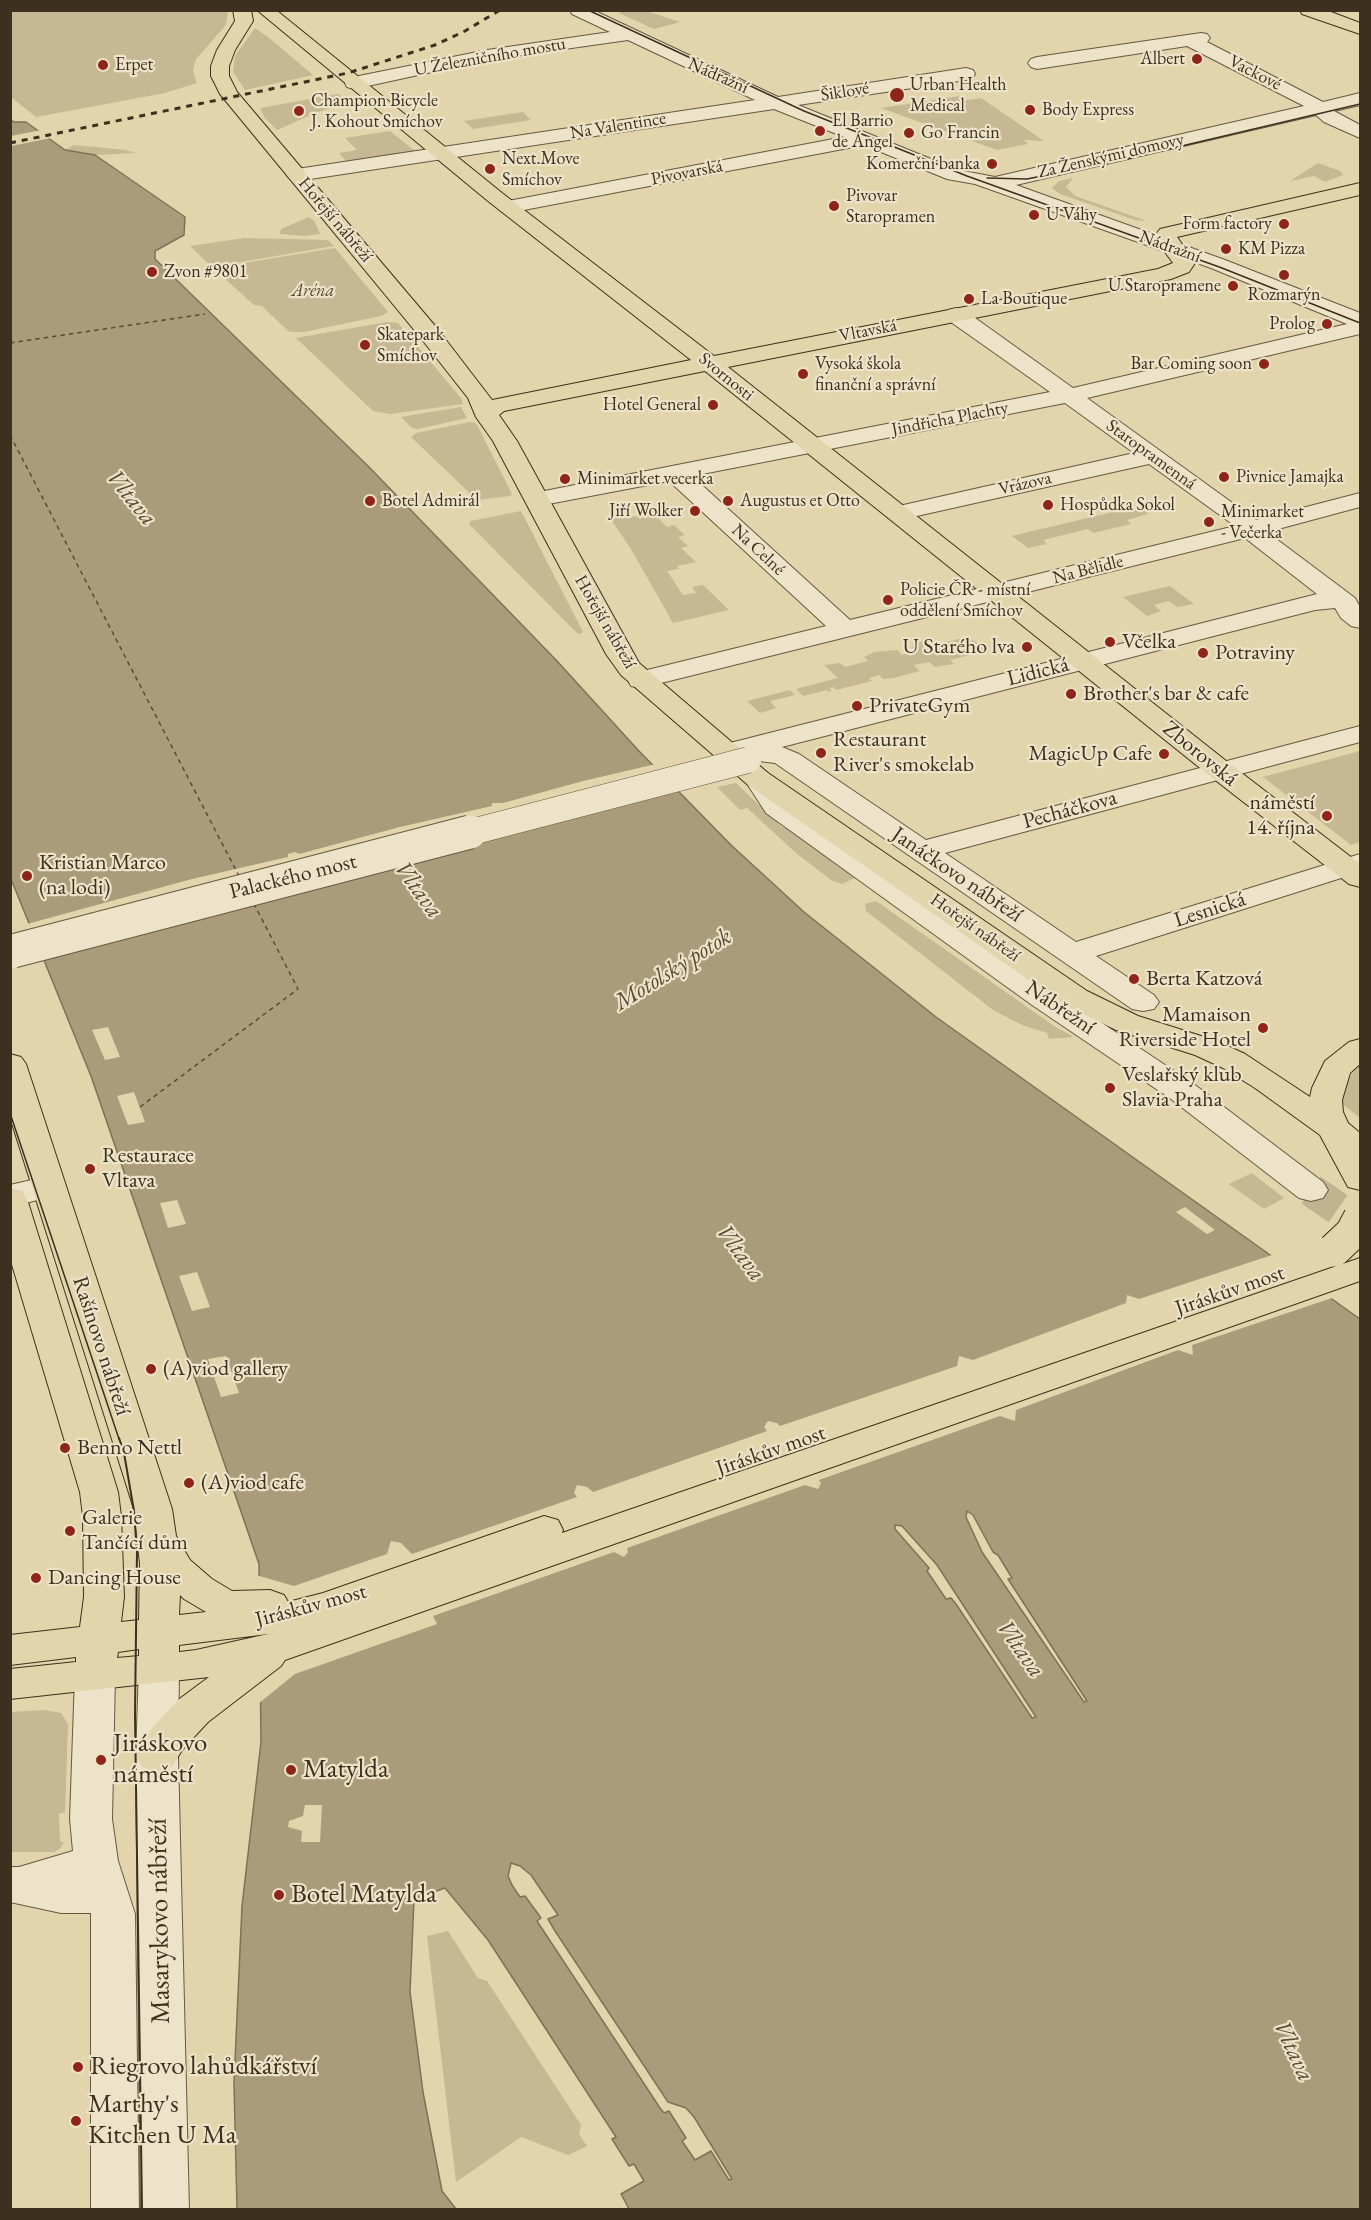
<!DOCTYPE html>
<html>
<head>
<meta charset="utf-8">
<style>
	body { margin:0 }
	#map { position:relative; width:1371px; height:2220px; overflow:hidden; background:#e2d4ab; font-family:"EB Garamond",serif }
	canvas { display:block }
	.frame { position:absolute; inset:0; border:12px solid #3e301e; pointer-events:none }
</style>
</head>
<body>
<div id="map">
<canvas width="1371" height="2220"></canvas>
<div class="frame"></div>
</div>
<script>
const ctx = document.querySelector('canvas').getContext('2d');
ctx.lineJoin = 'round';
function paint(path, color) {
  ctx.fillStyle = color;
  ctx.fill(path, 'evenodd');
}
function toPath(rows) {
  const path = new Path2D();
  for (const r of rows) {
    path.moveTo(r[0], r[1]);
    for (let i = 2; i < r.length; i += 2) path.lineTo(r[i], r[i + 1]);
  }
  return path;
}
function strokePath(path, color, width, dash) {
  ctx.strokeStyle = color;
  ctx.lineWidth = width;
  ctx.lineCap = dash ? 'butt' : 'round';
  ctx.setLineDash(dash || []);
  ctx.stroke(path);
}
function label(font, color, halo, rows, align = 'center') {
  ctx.font = font + ' "EB Garamond",serif';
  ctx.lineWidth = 4.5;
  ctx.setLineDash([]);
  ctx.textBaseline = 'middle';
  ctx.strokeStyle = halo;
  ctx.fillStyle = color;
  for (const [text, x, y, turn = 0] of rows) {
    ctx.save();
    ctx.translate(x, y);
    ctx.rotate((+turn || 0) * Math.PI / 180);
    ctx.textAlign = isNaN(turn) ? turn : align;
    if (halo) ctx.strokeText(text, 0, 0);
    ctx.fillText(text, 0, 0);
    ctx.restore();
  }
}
const green = toPath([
	[625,10,646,11,680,22,654,29,619,13],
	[228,11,226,25,196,59,193,71,197,83,165,93,36,117,11,97,11,11],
	[255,28,268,37,313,75,245,90,233,72,235,56],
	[338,94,350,102,318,112,277,130,264,117,260,108],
	[960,96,967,100,981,98,1044,141,1024,140,1028,144,997,150,881,108],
	[523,112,531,120,473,129,464,121],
	[390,131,415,151,347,162,339,153,357,150,345,138],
	[74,145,126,150,136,153,95,155,65,150],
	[1318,163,1340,171,1343,175,1325,182,1314,176,1290,181],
	[1073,178,1066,187,1075,196,1147,221,1135,220,1060,194,1052,188,1059,181],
	[309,217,315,222,320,234,305,236,280,234,281,229],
	[245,238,328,240,334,246,212,267,190,246],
	[335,248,388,312,381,316,304,332,293,332,288,331,262,306,254,305,213,268],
	[387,322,398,323,461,398,463,404,390,414,373,411,296,338],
	[461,407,467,418,418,429,412,428,401,417],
	[470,422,476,423,512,494,510,496,477,500,411,437,416,433],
	[1138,506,1148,514,1127,520,1131,524,1093,533,1088,529,1043,540,1047,544,1028,548,1012,536],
	[521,511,583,632,580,634,577,633,469,524,471,521],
	[655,515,667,527,674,525,685,535,678,537,688,546,681,548,696,562,677,566,679,569,667,571,683,595,696,593,692,587,703,585,729,610,673,623,631,549,610,518,638,516,640,518],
	[1170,586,1194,604,1177,607,1169,601,1154,605,1161,611,1147,616,1123,597],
	[962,638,975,641,986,651,950,660,954,664,946,665,935,667,929,662,914,665,920,671,894,678,883,679,879,675,869,678,872,681,836,690,833,687,829,688,832,691,829,692,827,690,803,696,796,689,838,678,824,665,840,663,845,667,868,661,864,657,875,652,897,650,902,655,916,651,911,647,919,645,917,643,926,640,933,646],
	[790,690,795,695,770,701,776,708,760,713,747,701],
	[1360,751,1360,842,1351,845,1263,777],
	[736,783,782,827,793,829,859,876,842,884,831,880,796,853,747,808,740,810,717,787],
	[876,901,1057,1028,1074,1037,1049,1039,1047,1033,1022,1025,993,1010,866,911,865,904],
	[1360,1064,1360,1118,1341,1103,1345,1083],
	[1252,1173,1284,1198,1264,1209,1229,1184],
	[44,1710,61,1713,68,1724,65,1812,59,1814,60,1842,64,1842,60,1849,54,1852,11,1852,11,1712],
	[448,1931,478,1978,487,1981,581,2125,579,2134,587,2146,568,2155,521,2137,456,2182,427,1936]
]);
const water = toPath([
	[10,119,14,122,26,122,65,150,95,155,185,217,184,235,155,251,155,259,369,467,557,661,638,750,731,845,804,912,936,1017,1360,1319,1360,2209,629,2209,621,2194,644,2181,634,2164,629,2166,612,2139,616,2137,488,1940,445,1888,414,1899,410,1992,423,2092,442,2191,456,2209,237,2209,234,2083,242,1906,261,1742,259,1564,91,1076,11,879,10,119],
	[967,1511,973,1515,993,1552,998,1555,1012,1578,1008,1579,1087,1701,1084,1702,982,1552,966,1517,967,1511],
	[895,1525,902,1526,937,1565,1036,1717,1032,1718,956,1604,951,1598,946,1599,927,1571,929,1568,895,1529,895,1525],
	[511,1863,520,1866,531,1875,558,1915,548,1919,555,1931,668,2102,686,2108,694,2117,732,2179,729,2180,711,2151,695,2160,682,2141,686,2138,669,2111,664,2113,660,2108,537,1921,541,1918,525,1896,520,1897,512,1885,508,1876,511,1863]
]);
const pier = toPath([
	[41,130,51,138,11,146,11,136],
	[656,764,676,785,37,950,27,924,192,879,288,857,288,854,295,852,299,854,400,827,492,806,492,803,503,803,583,781],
	[108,1027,120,1057,105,1060,92,1030],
	[134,1092,145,1122,128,1125,117,1096],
	[177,1200,186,1224,168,1228,160,1203],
	[1185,1207,1211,1227,1215,1230,1207,1234,1176,1212],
	[1275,1254,1335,1297,1192,1345,1193,1355,1178,1350,1016,1410,1015,1421,1000,1416,819,1480,821,1483,818,1489,805,1485,627,1548,628,1552,624,1557,614,1552,433,1616,437,1624,295,1674,258,1704,256,1575,294,1586,387,1554,391,1541,401,1543,412,1554,577,1497,574,1493,577,1485,587,1487,593,1492,767,1431,764,1427,768,1421,777,1423,780,1426,957,1366,959,1356,973,1360,1126,1303,1127,1295,1139,1299],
	[197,1272,210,1307,192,1311,179,1276],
	[226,1356,239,1393,221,1397,208,1359],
	[305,1805,322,1805,320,1842,301,1842,302,1831,288,1827,289,1821,303,1816]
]);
const ferry = toPath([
	[10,343,205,314],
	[10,435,239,876],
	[140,1107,298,989,254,904]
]);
const minorTunnel = toPath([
	[1311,1190,1360,1224]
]);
const minor = toPath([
	[570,10,593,10,778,97,966,68,973,70,975,74,973,78,966,80,798,105,958,170,995,177,1304,106,1187,46,1037,69,1031,67,1028,63,1031,59,1037,57,1201,33,1207,34,1210,38,1207,42,1323,102,1360,93,1360,105,1334,111,1360,125,1360,138,1324,122,1316,115,1016,185,1225,260,1360,313,1360,334,1087,398,1256,520,1360,493,1360,507,1267,532,1355,598,1360,607,1360,628,1351,626,1341,618,1335,608,1315,610,782,747,799,754,926,840,1360,726,1360,742,945,853,1076,942,1360,854,1360,872,1096,956,1154,995,1159,1002,1154,1009,1143,1011,1132,1009,775,763,759,761,756,753,736,758,726,756,722,750,726,744,1317,594,1245,538,641,688,631,686,628,680,631,674,826,626,669,481,538,506,529,504,526,499,529,494,1050,392,948,320,945,315,948,310,956,308,964,310,1073,388,1347,324,1211,268,975,184,947,179,864,145,508,213,501,211,498,207,501,203,508,201,844,137,774,109,297,181,290,179,287,175,290,171,297,169,755,100,628,40,487,60,354,89,347,87,345,83,347,79,354,77,487,50,610,32,572,14,570,10],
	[1065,403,1134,453,899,506,890,508,887,513,890,518,899,520,1149,464,1235,526,850,620,692,476,1065,403],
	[758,770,768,773,787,801,1054,991,1195,1085,1323,1182,1328,1190,1323,1198,1311,1201,1299,1198,1171,1099,1032,1005,766,813,744,779,748,773,758,770],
	[49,1176,61,1180,66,1187,61,1194,10,1207,10,1185,49,1176],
	[159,1654,173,1658,179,1669,178,1756,189,2210,141,2210,136,1756,139,1669,145,1658,159,1654],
	[95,1661,109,1665,115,1676,112,1819,118,1861,135,1914,139,2210,91,2210,91,1913,61,1913,10,1902,10,1867,19,1867,73,1851,70,1819,75,1676,81,1665,95,1661]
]);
const major = toPath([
	[233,10,251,10,253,21,235,50,229,66,229,76,237,92,436,327,492,400,691,360,488,201,257,10,276,10,502,193,714,356,1158,269,1173,263,1157,241,1157,233,1160,229,1360,183,1360,195,1177,237,1195,263,1189,272,1171,279,728,367,1230,764,1360,864,1360,887,1349,884,1210,776,705,371,519,408,504,411,499,415,517,441,639,663,768,773,1087,991,1138,1016,1217,1041,1245,1054,1310,1097,1312,1088,1325,1061,1349,1042,1360,1039,1360,1064,1350,1073,1342,1100,1343,1112,1348,1123,1360,1133,1360,1190,1348,1187,1320,1135,1255,1088,1223,1068,1195,1055,1116,1030,1065,1005,748,785,621,675,606,654,493,441,476,417,468,398,420,337,220,94,211,76,211,66,217,50,235,21,233,10],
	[1300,10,1326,10,1360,23,1360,34,1302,14,1300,10],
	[10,1054,21,1057,26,1064,172,1509,176,1536,190,1560,212,1579,232,1591,270,1590,284,1595,288,1602,323,1593,544,1516,558,1520,563,1530,562,1533,1360,1258,1360,1281,285,1660,281,1666,208,1722,182,1750,172,1767,157,1772,142,1767,136,1756,142,1745,152,1728,178,1700,209,1677,10,1699,10,1669,76,1662,76,1657,10,1665,10,1635,80,1627,84,1597,83,1516,80,1492,10,1258,10,1188,22,1191,27,1199,118,1492,121,1516,124,1597,121,1622,139,1620,140,1564,134,1509,10,1117,10,1054],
	[180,1595,184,1599,206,1612,179,1615,180,1595],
	[268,1634,196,1650,179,1652,179,1645,268,1634],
	[139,1649,139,1656,117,1658,118,1652,139,1649]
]);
const tramFar1 = toPath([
	[588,10,804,111,967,176,1222,268,1360,323],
	[987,178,1027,179,1118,161,1360,104],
	[10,944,40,940],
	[10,1113,119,1439]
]);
const tram = toPath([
	[119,1438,124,1453,134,1511,137,1552,135,1714,142,2210]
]);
const rail = toPath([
	[10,143,348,73,435,45,465,31,500,10]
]);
const minorBridgeFar1 = toPath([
	[464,834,748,760]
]);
const minorBridge = toPath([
	[13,951,470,832]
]);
const majorBridge = toPath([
	[1334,1250,1352,1233,1360,1218]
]);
const markers = [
	[1197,59,6,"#8f2418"],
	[103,65,6,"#8f2418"],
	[897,95,8,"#8f2418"],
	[1030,110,6,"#8f2418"],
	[299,111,6,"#8f2418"],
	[820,131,6,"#8f2418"],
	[909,133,6,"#8f2418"],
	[992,164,6,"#8f2418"],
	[490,169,6,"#8f2418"],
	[834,206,6,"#8f2418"],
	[1034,215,6,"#8f2418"],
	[1284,224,6,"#8f2418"],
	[1226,249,6,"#8f2418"],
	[152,272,6,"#8f2418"],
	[1284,275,6,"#8f2418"],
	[1233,286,6,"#8f2418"],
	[969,299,6,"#8f2418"],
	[1327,324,6,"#8f2418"],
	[365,345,6,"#8f2418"],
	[1264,364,6,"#8f2418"],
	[803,374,6,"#8f2418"],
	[713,405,6,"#8f2418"],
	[1224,477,6,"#8f2418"],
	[565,479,6,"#8f2418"],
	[370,501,6,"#8f2418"],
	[728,501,6,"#8f2418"],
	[1048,505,6,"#8f2418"],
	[695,511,6,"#8f2418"],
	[1209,522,6,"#8f2418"],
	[888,600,6,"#8f2418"],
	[1110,642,6,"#8f2418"],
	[1027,647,6,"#8f2418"],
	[1203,653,6,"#8f2418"],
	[1071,694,6,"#8f2418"],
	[857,706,6,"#8f2418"],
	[821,753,6,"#8f2418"],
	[1164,754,6,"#8f2418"],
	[1327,816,6,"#8f2418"],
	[27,876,6,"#8f2418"],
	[1134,979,6,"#8f2418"],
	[1263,1028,6,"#8f2418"],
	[1110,1088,6,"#8f2418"],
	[90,1169,6,"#8f2418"],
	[151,1369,6,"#8f2418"],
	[65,1448,6,"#8f2418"],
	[189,1483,6,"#8f2418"],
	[70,1531,6,"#8f2418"],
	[36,1578,6,"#8f2418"],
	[101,1760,6,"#8f2418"],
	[291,1770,6,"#8f2418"],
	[279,1895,6,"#8f2418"],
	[78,2067,6,"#8f2418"],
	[76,2121,6,"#8f2418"]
];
const farStreetnames = [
	["U Železničního mostu",490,57,-10],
	["Vackové",1255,73,27],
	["Nádražní",718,76,24],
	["Šiklové",845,92,-9],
	["Na Valentince",618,126,-9],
	["Za Ženskými domovy",1111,156,-13],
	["Pivovarská",687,173,-11],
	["Hořejší nábřeží",335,220,50],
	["Nádražní",1170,247,20],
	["Vltavská",868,331,-11],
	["Svornosti",726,377,39],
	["Jindřicha Plachty",950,419,-11],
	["Staropramenná",1151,455,36],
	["Vrázova",1025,484,-13],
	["Na Celné",758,550,43],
	["Na Bělidle",1088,570,-14],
	["Hořejší nábřeží",605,622,60],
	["Hořejší nábřeží",975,928,35]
];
const farPoinames = [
	["Albert",1185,59,"right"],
	["Erpet",115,65],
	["Urban Health",910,85],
	["Medical",910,106],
	["Champion Bicycle",311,101],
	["J. Kohout Smíchov",311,122],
	["Body Express",1042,110],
	["El Barrio",832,121],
	["de Ángel",832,142],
	["Go Francin",921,133],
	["Next.Move",502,159],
	["Smíchov",502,180],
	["Komerční banka",980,164,"right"],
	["Pivovar",846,196],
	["Staropramen",846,217],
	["U Váhy",1046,215],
	["Form factory",1272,224,"right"],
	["KM Pizza",1238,249],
	["Zvon #9801",164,272],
	["U Staropramene",1221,286,"right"],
	["Rozmarýn",1284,295,"center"],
	["La Boutique",981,299],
	["Prolog",1315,324,"right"],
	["Skatepark",377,335],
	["Smíchov",377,356],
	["Vysoká škola",815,364],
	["finanční a správní",815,385],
	["Bar Coming soon",1252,364,"right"],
	["Hotel General",701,405,"right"],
	["Pivnice Jamajka",1236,477],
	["Minimarket vecerka",577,479],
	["Botel Admirál",382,501],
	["Augustus et Otto",740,501],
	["Hospůdka Sokol",1060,505],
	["Jiří Wolker",683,511,"right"],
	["Minimarket",1221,512],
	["- Večerka",1221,533],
	["Policie ČR - místní",900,590],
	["oddělení Smíchov",900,611]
];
const farParknames = [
	["Aréna",313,291]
];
const poiNames = [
	["Včelka",1122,642],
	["U Starého lva",1015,647,"right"],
	["Potraviny",1215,653],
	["Brother's bar & cafe",1083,694],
	["PrivateGym",869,706],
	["Restaurant",833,740],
	["River's smokelab",833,765],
	["MagicUp Cafe",1152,754,"right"],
	["náměstí",1315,803,"right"],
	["14. října",1315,828,"right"],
	["Kristian Marco",39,863],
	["(na lodi)",39,888],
	["Berta Katzová",1146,979],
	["Mamaison",1251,1015,"right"],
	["Riverside Hotel",1251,1040,"right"],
	["Veslařský klub",1122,1075],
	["Slavia Praha",1122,1100],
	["Restaurace",102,1156],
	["Vltava",102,1181],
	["(A)viod gallery",163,1369],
	["Benno Nettl",77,1448],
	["(A)viod cafe",201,1483],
	["Galerie",82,1518],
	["Tančící dům",82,1543],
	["Dancing House",48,1578]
];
const streetNames = [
	["Lidická",1038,672,-14],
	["Zborovská",1200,754,39],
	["Pecháčkova",1070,810,-15],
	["Janáčkovo nábřeží",957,875,34],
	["Palackého most",293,877,-14],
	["Lesnická",1210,910,-18],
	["Nábřežní",1060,1008,34],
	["Jiráskův most",1230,1291,-19],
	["Rašínovo nábřeží",101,1346,72],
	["Jiráskův most",771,1451,-19],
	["Jiráskův most",311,1606,-15]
];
const waterNames = [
	["Vltava",131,498,51],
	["Vltava",418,890,54],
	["Motolský potok",673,970,-32],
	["Vltava",740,1253,53],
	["Vltava",1020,1649,55],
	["Vltava",1293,2051,65]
];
const nearPoinames = [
	["Jiráskovo",113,1744],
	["náměstí",113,1775],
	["Matylda",303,1770],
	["Botel Matylda",291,1895],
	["Riegrovo lahůdkářství",90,2067],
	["Marthy's",88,2105],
	["Kitchen U Ma",88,2136]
];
const nearStreetnames = [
	["Masarykovo nábřeží",160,1921,-91]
];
paint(green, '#c6b893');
paint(water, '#aa9c7b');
strokePath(water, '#7f7156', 1.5);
paint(pier, '#e2d4ab');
strokePath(ferry, '#594b35', 1.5, [4.5, 4]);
strokePath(minorTunnel, '#c1b38f', 33, [33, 16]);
strokePath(minor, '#675941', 2);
strokePath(major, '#3e301e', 2);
paint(minor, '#ece3c8');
paint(major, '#e2d4ab');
strokePath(tramFar1, '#3e301e', 1.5);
strokePath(tram, '#3e301e', 2);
strokePath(rail, '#3e301e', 3, [6, 6]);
strokePath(minorBridgeFar1, '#675941', 27, []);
strokePath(minorBridge, '#675941', 35, []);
strokePath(majorBridge, '#3e301e', 35, []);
strokePath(minorBridgeFar1, '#ece3c8', 26);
strokePath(minorBridge, '#ece3c8', 33);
strokePath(majorBridge, '#e2d4ab', 33);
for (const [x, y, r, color] of markers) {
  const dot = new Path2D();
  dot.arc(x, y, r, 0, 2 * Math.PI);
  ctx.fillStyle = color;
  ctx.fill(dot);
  strokePath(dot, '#ece3c8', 2);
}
label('18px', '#3e301e', '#ece3c8', farStreetnames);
label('18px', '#3e301e', '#ece3c8', farPoinames, 'left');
label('italic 18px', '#594b35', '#ece3c8', farParknames);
label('22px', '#3e301e', '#ece3c8', poiNames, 'left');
label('22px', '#3e301e', '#ece3c8', streetNames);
label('italic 24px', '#594b35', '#ece3c8', waterNames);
label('27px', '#3e301e', '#ece3c8', nearPoinames, 'left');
label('27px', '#3e301e', '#ece3c8', nearStreetnames);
</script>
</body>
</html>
